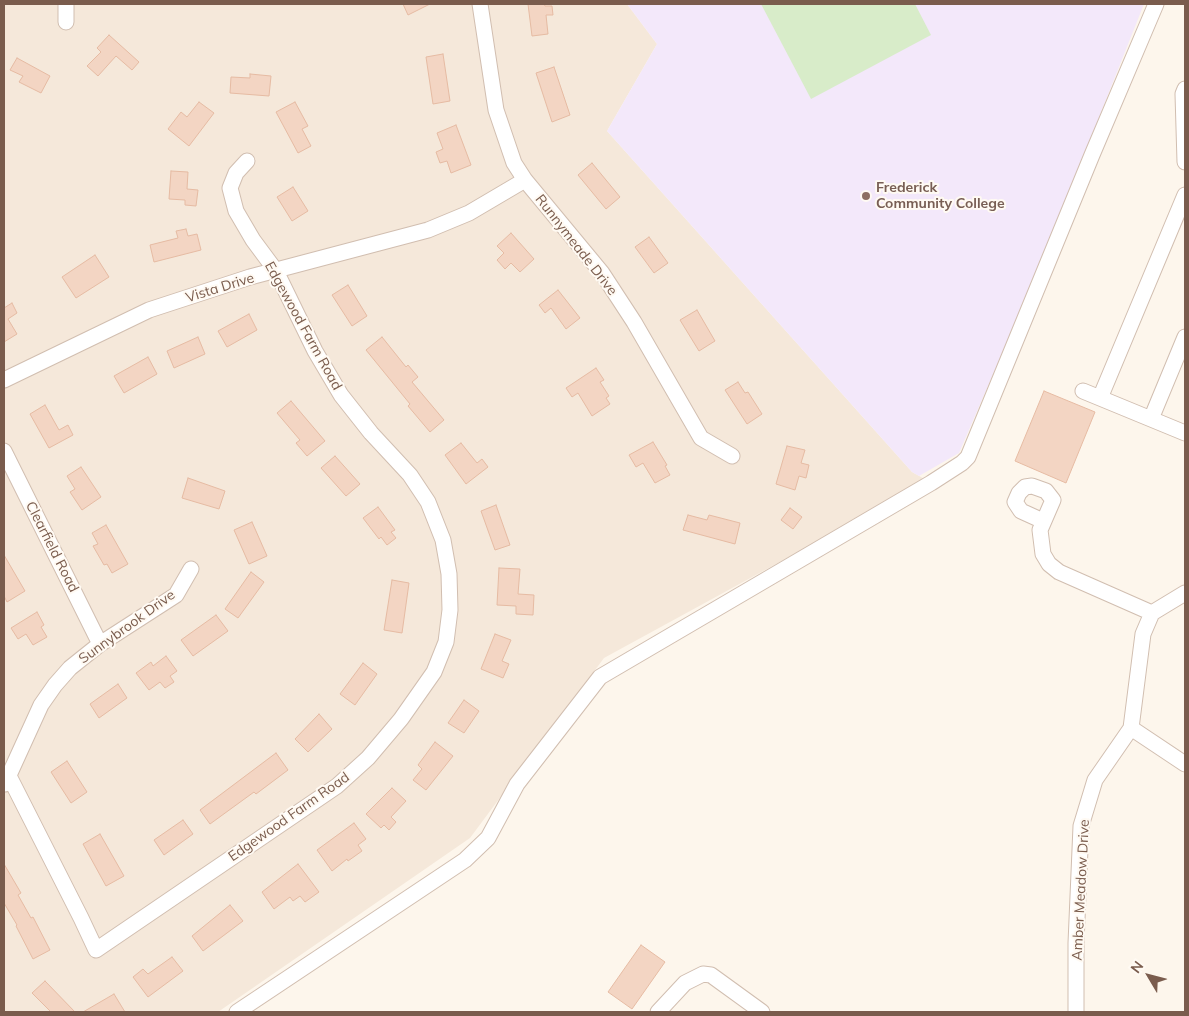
<!DOCTYPE html>
<html>
<head>
<meta charset="utf-8">
<style>
	body { margin:0 }
	#map { position:relative; width:1189px; height:1016px; overflow:hidden; background:#fdf6ec; font-family:Mulish,sans-serif }
	canvas { display:block }
	.frame { position:absolute; inset:0; border:5px solid #7a5c4d; pointer-events:none }
	.north { position:absolute; left:1124px; top:951px; width:50px; height:50px; -webkit-text-stroke:4px #fffaf3; paint-order:stroke; rotate:307deg; font-size:14px; font-weight:700; line-height:20px; text-align:center; color:#7a5c4d }
	.north::after { content:''; display:block; margin:auto; width:18px; height:22px; background:#7a5c4d; clip-path:polygon(50% 0,100% 100%,50% 72%,0 100%) }
</style>
</head>
<body>
<div id="map">
<canvas width="1189" height="1016"></canvas>
<div class="frame"></div>
<div class="north">N</div>
</div>
<script>
const ctx = document.querySelector('canvas').getContext('2d');
ctx.lineJoin = 'round';
function paint(path, color) {
  ctx.fillStyle = color;
  ctx.fill(path, 'evenodd');
}
function toPath(rows) {
  const path = new Path2D();
  for (const r of rows) {
    path.moveTo(r[0], r[1]);
    for (let i = 2; i < r.length; i += 2) path.lineTo(r[i], r[i + 1]);
  }
  return path;
}
function strokePath(path, color, width, dash) {
  ctx.strokeStyle = color;
  ctx.lineWidth = width;
  ctx.lineCap = dash ? 'butt' : 'round';
  ctx.setLineDash(dash || []);
  ctx.stroke(path);
}
function label(font, color, halo, rows, align = 'center') {
  ctx.font = font + ' Mulish,sans-serif';
  ctx.lineWidth = 4;
  ctx.setLineDash([]);
  ctx.textBaseline = 'middle';
  ctx.strokeStyle = halo;
  ctx.fillStyle = color;
  for (const [text, x, y, turn = 0] of rows) {
    ctx.save();
    ctx.translate(x, y);
    ctx.rotate((+turn || 0) * Math.PI / 180);
    ctx.textAlign = isNaN(turn) ? turn : align;
    if (halo) ctx.strokeText(text, 0, 0);
    ctx.fillText(text, 0, 0);
    ctx.restore();
  }
}
const residential = toPath([
	[4,4,627,4,657,44,607,131,912,472,928,481,604,658,470,838,218,1012,4,1012]
]);
const education = toPath([
	[627,4,1144,4,1042,261,959,453,919,476,912,472,607,131,657,44]
]);
const green = toPath([
	[761,4,915,4,931,35,811,99]
]);
const building = toPath([
	[403,4,430,4,408,15,403,4],
	[528,4,544,4,545,6,552,6,553,15,546,15,548,34,532,36,528,4],
	[109,35,139,62,132,70,116,56,98,76,87,66,101,52,97,48,109,35],
	[443,54,450,101,433,104,426,57,443,54],
	[17,58,50,76,41,93,19,82,23,76,10,70,17,58],
	[554,67,570,115,552,122,536,73,554,67],
	[250,74,271,76,269,96,230,93,231,77,250,78,250,74],
	[199,102,214,113,189,146,168,129,181,112,187,117,199,102],
	[295,102,308,126,302,129,311,146,298,153,276,112,295,102],
	[456,125,471,165,451,173,447,161,440,163,436,152,443,149,437,133,456,125],
	[592,163,620,197,606,209,578,175,592,163],
	[171,171,188,172,187,189,198,190,196,206,185,205,185,200,169,199,171,171],
	[293,187,308,211,292,221,277,197,293,187],
	[186,229,188,236,197,234,201,250,154,262,150,245,178,238,176,231,186,229],
	[511,233,534,259,520,272,511,263,505,269,497,260,504,253,497,246,511,233],
	[649,237,668,263,654,273,635,247,649,237],
	[95,255,109,277,76,298,62,277,95,255],
	[348,285,367,316,352,326,332,295,348,285],
	[558,290,580,318,566,329,551,308,545,313,539,305,558,290],
	[12,303,17,313,8,319,17,334,4,342,4,308,12,303],
	[697,310,715,341,699,351,680,320,697,310],
	[249,314,257,330,227,347,218,331,249,314],
	[198,337,205,354,174,368,167,351,198,337],
	[382,337,406,367,408,365,418,377,412,382,444,420,430,432,408,406,410,404,366,350,382,337],
	[148,357,157,374,124,393,114,376,148,357],
	[596,368,604,380,600,382,609,396,606,398,610,404,592,416,578,393,572,397,566,388,596,368],
	[738,382,745,393,748,392,762,414,747,424,725,390,738,382],
	[1044,391,1095,412,1066,483,1015,461,1044,391],
	[291,401,325,441,307,456,296,443,300,440,277,413,291,401],
	[45,405,59,430,68,425,73,435,49,448,30,414,45,405],
	[653,442,667,465,665,466,670,475,655,483,643,463,636,467,629,455,653,442],
	[461,443,477,463,482,459,488,467,466,484,445,455,461,443],
	[787,446,805,450,801,463,809,465,806,478,799,476,795,490,776,484,787,446],
	[335,456,360,484,346,496,321,468,335,456],
	[81,467,101,497,82,510,70,492,75,489,67,476,81,467],
	[188,478,225,491,219,509,182,498,188,478],
	[496,505,510,545,495,550,481,511,496,505],
	[378,507,395,530,391,532,396,538,387,545,381,537,379,539,363,518,378,507],
	[790,508,802,517,793,529,781,520,790,508],
	[688,515,707,520,709,515,740,523,735,544,683,530,688,515],
	[252,522,267,556,249,564,234,530,252,522],
	[106,525,128,564,112,573,107,564,104,565,93,546,98,544,92,533,106,525],
	[4,555,25,591,7,602,4,596,4,555],
	[499,568,520,569,518,594,534,595,533,615,516,614,516,606,497,605,499,568],
	[251,572,264,582,238,618,225,609,251,572],
	[392,580,409,583,402,633,384,630,392,580],
	[37,612,44,625,41,627,47,637,33,645,26,634,18,639,11,628,37,612],
	[216,615,228,631,193,656,181,640,216,615],
	[495,634,511,640,502,661,509,664,503,678,481,669,495,634],
	[166,656,177,671,170,676,174,682,165,688,160,682,149,690,136,673,151,662,153,666,166,656],
	[363,663,377,674,355,705,340,694,363,663],
	[118,684,127,698,99,718,90,704,118,684],
	[464,700,479,711,464,733,448,723,464,700],
	[319,714,332,729,308,752,295,739,319,714],
	[435,742,453,756,426,790,413,780,422,769,418,765,435,742],
	[276,753,288,770,256,794,254,792,210,824,200,810,276,753],
	[67,761,87,792,71,803,51,772,67,761],
	[392,788,406,801,391,817,396,822,389,830,384,825,381,828,366,814,392,788],
	[183,820,193,834,164,855,154,840,183,820],
	[354,823,366,839,358,845,362,851,348,861,347,859,332,871,317,850,354,823],
	[100,834,124,876,106,886,83,844,100,834],
	[4,864,21,893,18,895,31,918,33,917,50,950,33,959,16,926,17,925,4,903,4,864],
	[298,864,319,892,305,902,300,896,293,901,290,897,274,909,262,892,298,864],
	[230,905,243,921,203,951,192,936,230,905],
	[641,945,665,962,632,1009,608,992,641,945],
	[172,957,183,971,148,997,133,977,143,969,148,974,172,957],
	[45,981,75,1012,51,1012,32,993,45,981],
	[114,994,125,1012,83,1012,114,994]
]);
const minor = toPath([
	[480,4,496,110,514,163,525,180,602,273,634,322,701,438,732,456],
	[66,22,66,4],
	[1185,89,1183,94,1185,162],
	[4,380,149,310,250,277,428,230,469,213,525,180],
	[1083,391,1185,433],
	[1100,398,1185,195],
	[1151,419,1185,337],
	[4,451,100,644],
	[1043,521,1021,511,1015,502,1019,493,1025,487,1032,486,1046,491,1053,500,1040,530,1043,554,1049,564,1059,572,1152,613],
	[1131,728,1185,764],
	[9,776,81,918,96,950,337,786,368,758,401,719,434,672,446,642,450,610,449,574,443,540,428,502,410,475,371,433,341,395,315,351,276,271,253,240,236,211,230,188,236,173,247,161],
	[5,784,41,705,55,685,70,668,100,644,176,595,191,569],
	[237,1012,465,860,488,838,517,784,600,677,931,483,962,463,968,457,1092,155,1156,4],
	[658,1012,685,983,703,974,711,975,762,1012],
	[1076,1012,1076,943,1081,826,1095,780,1131,728,1143,634,1152,613,1185,593]
]);
const markers = [
	[866,196,5,"#8d6e63"]
];
const educationNames = [
	["Frederick",876,188],
	["Community College",876,204]
];
const streetNames = [
	["Runnymeade Drive",576,245,52],
	["Vista Drive",220,288,-17],
	["Edgewood Farm Road",303,326,61],
	["Clearfield Road",52,547,63],
	["Sunnybrook Drive",127,627,-36],
	["Edgewood Farm Road",289,817,-35],
	["Amber Meadow Drive",1081,890,-87]
];
paint(residential, '#f5e8da');
paint(education, '#f3e8fa');
paint(green, '#d8ecc9');
paint(building, '#f3d5c3');
strokePath(building, '#e6bba3', 1);
strokePath(minor, '#d1beb0', 17);
strokePath(minor, '#fff', 15);
for (const [x, y, r, color] of markers) {
  const dot = new Path2D();
  dot.arc(x, y, r, 0, 2 * Math.PI);
  ctx.fillStyle = color;
  ctx.fill(dot);
  strokePath(dot, '#fffaf3', 2);
}
label('bold 14px', '#785e54', '#fffaf3', educationNames, 'left');
label('14px', '#7a5c4d', '#fffaf3', streetNames);
</script>
</body>
</html>
